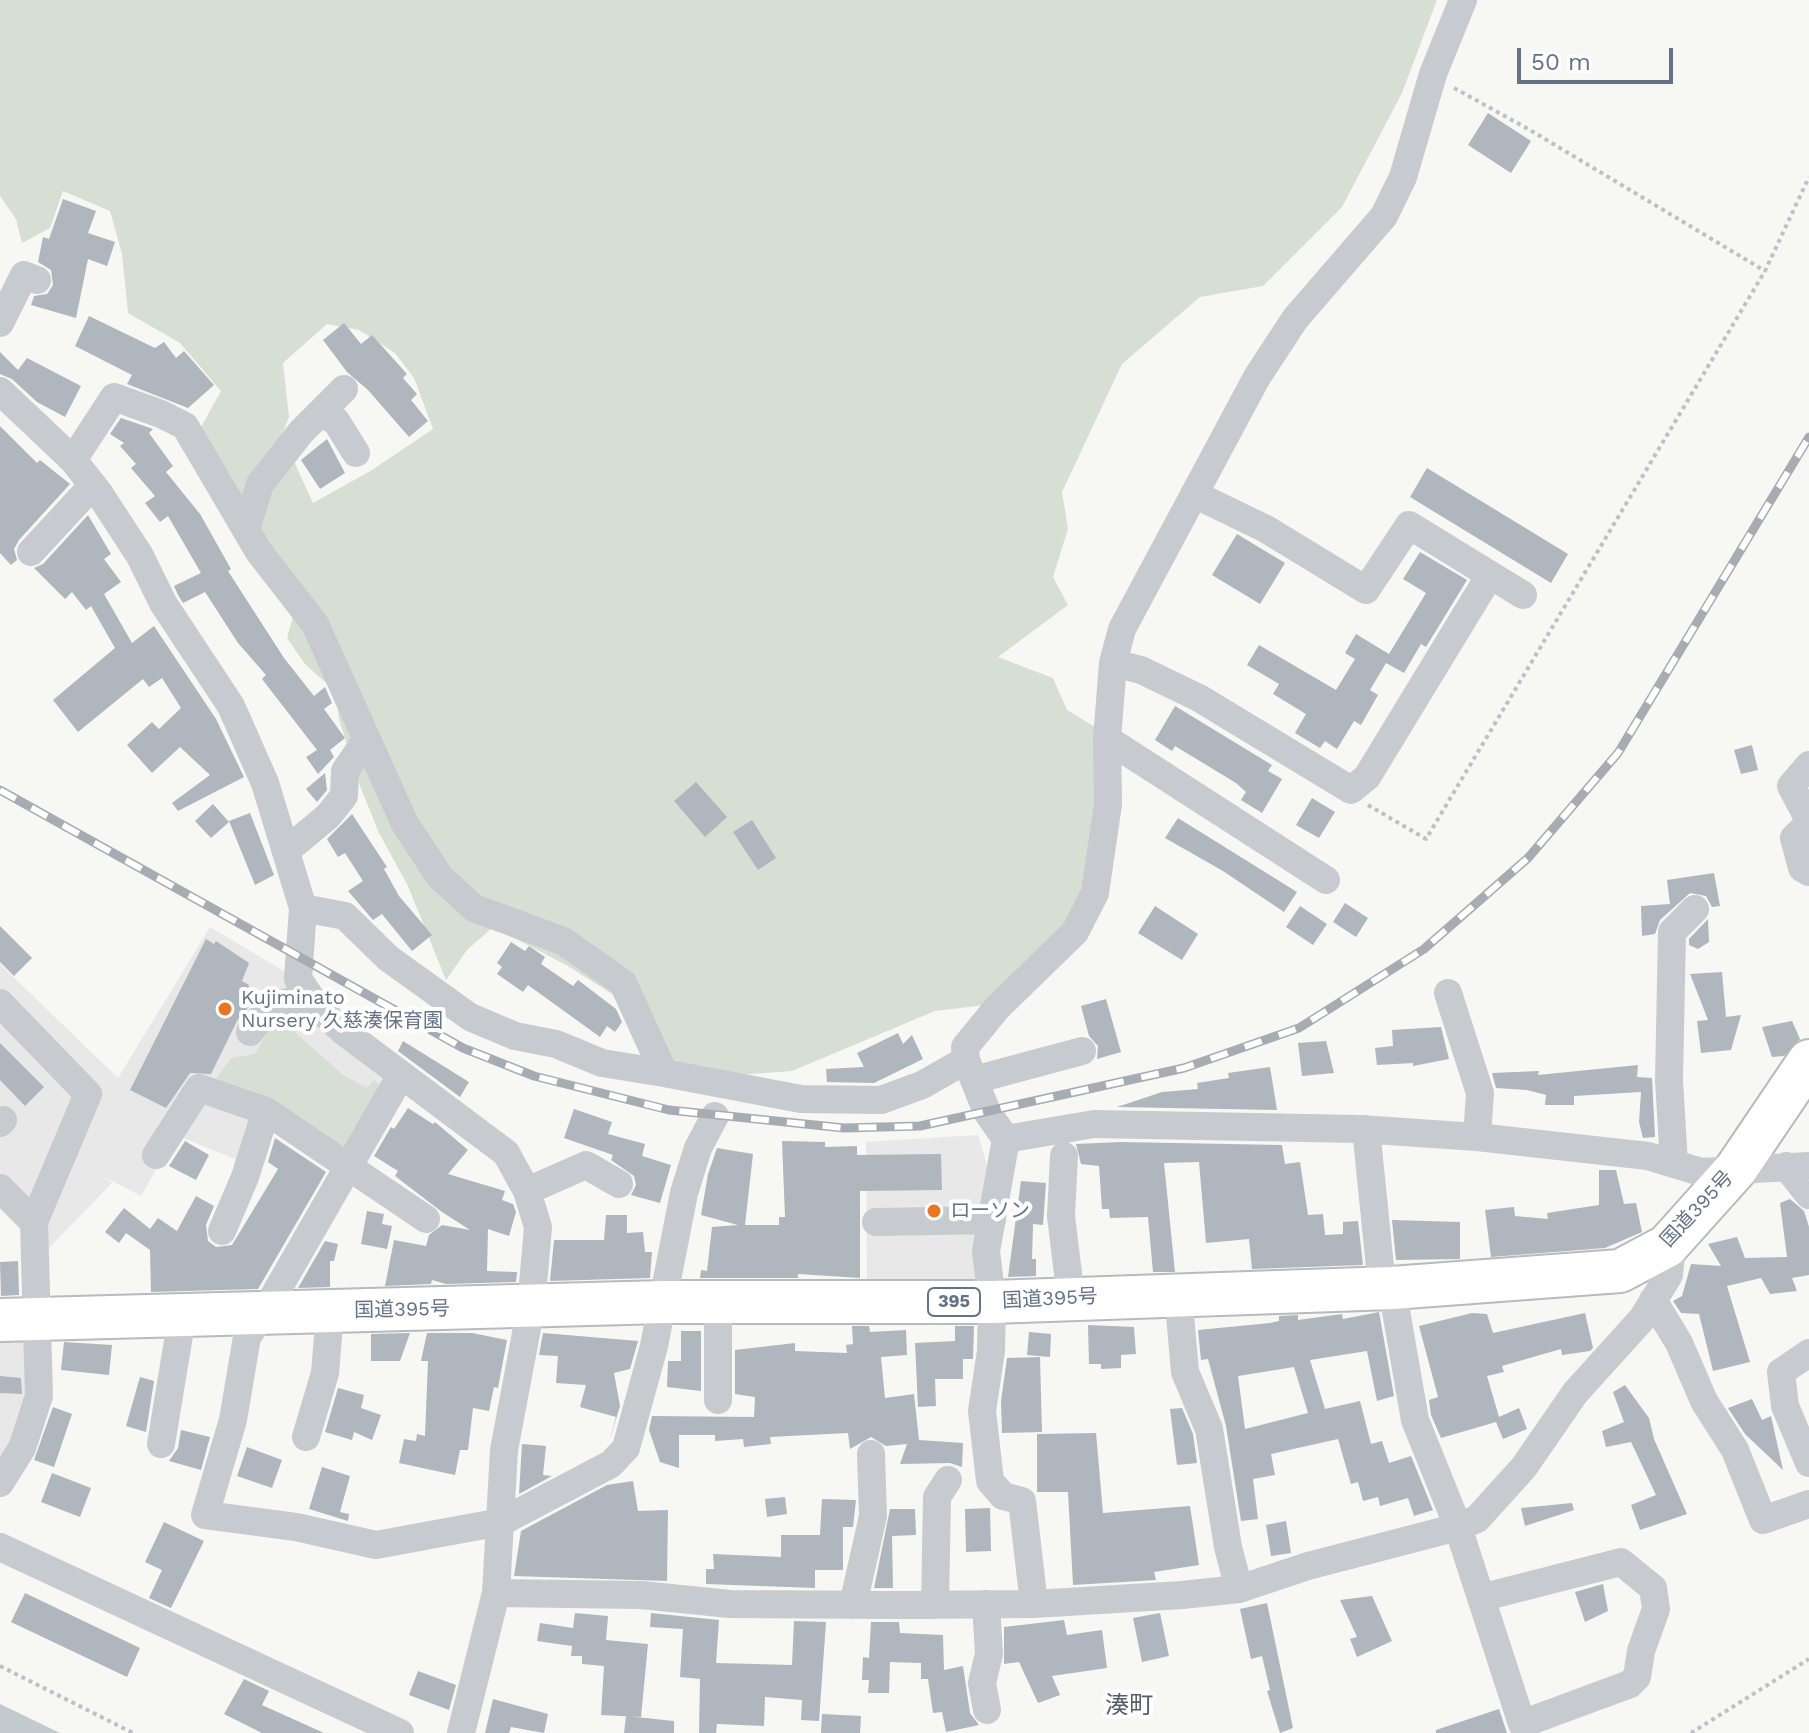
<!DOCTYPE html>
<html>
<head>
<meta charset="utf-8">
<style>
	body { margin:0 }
	#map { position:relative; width:1809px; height:1733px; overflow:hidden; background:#f7f7f4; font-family:"Work Sans",sans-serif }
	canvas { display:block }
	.scale { position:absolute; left:1517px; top:48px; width:156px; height:36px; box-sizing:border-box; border:4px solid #657286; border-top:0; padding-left:10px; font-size:24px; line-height:28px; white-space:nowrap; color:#657286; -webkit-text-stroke:6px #fff; paint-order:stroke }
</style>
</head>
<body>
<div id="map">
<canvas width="1809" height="1733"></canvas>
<div class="scale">50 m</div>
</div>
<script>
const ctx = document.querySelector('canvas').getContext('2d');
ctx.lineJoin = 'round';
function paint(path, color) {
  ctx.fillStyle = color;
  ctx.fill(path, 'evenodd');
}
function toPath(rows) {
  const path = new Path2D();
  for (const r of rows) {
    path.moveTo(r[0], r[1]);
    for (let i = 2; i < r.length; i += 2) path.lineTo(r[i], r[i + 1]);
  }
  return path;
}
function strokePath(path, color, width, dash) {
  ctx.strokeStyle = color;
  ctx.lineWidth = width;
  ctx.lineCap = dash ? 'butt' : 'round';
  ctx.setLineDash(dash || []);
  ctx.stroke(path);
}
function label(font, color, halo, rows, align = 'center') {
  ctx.font = font + ' "Work Sans","Noto Sans JP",sans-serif';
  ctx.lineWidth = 8;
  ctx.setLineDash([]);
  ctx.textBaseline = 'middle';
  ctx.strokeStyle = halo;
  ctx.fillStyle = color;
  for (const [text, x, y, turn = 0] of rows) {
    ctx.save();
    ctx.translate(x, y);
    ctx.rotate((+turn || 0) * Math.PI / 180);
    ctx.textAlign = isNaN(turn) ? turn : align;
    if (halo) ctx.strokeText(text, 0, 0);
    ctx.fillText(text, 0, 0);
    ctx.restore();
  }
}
const built = toPath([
	[210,927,284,971,381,1045,385,1090,273,1126,244,1163,176,1135,141,1196,104,1177,112,1183,44,1253,0,1210,0,964,118,1078],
	[978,1135,991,1178,974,1283,867,1283,866,1142],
	[49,1326,0,1482,0,1327]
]);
const green = toPath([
	[0,0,1437,0,1402,93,1342,207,1263,286,1200,297,1122,364,1062,492,1068,529,1053,577,1068,605,998,657,1053,678,1067,710,1100,730,1092,926,985,1005,935,1011,792,1071,726,1076,674,1062,615,996,568,966,493,927,467,950,446,980,408,886,379,833,360,786,339,719,336,692,305,664,287,638,298,599,186,454,221,391,180,343,128,313,122,254,110,211,63,191,50,228,22,243,16,219,0,196],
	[327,324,359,330,395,353,414,378,433,429,372,470,313,503,282,435,289,417,283,363],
	[286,1024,343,1075,367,1088,374,1080,385,1090,345,1152,213,1083,231,1058,255,1054,271,1026]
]);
const water = toPath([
	[0,1704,60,1733,0,1733]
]);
const building = toPath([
	[1488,113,1531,141,1511,173,1468,145],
	[63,199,96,211,88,233,115,242,107,266,88,259,76,318,31,305,34,296,47,294,53,285,51,270,38,262,43,237,49,239],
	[89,316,155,348,164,342,176,358,184,351,214,385,188,408,127,384,132,375,75,346],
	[344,323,361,344,372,335,407,374,403,378,417,394,411,400,428,421,409,437,368,390,347,372,323,340],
	[0,352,18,370,27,358,81,386,65,417,37,402,12,379,0,374],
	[121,418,153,429,149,433,173,466,166,472,200,514,231,569,228,571,284,658,314,696,325,687,332,703,324,709,345,738,330,750,334,757,318,774,306,757,317,750,262,679,266,675,238,643,205,592,183,603,178,595,174,586,201,573,168,516,160,522,145,503,155,496,131,468,136,464,120,446,124,443,110,434],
	[0,426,37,463,40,460,70,484,19,540,14,549,17,560,11,565,0,553],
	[327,439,345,473,320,489,301,460],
	[1427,468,1568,554,1551,583,1410,497],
	[88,515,111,554,104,559,121,582,104,594,132,643,154,626,216,719,244,777,178,811,172,803,210,775,180,747,152,773,127,745,152,722,159,729,181,708,162,678,149,687,143,679,78,732,53,700,115,648,91,606,86,610,72,592,65,599,34,568,43,564],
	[1237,534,1285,563,1260,604,1212,575],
	[1420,552,1467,580,1426,647,1421,644,1404,673,1386,663,1370,690,1378,695,1361,725,1354,721,1337,749,1325,741,1320,748,1295,733,1306,714,1273,694,1279,684,1247,665,1259,645,1336,690,1355,659,1345,653,1356,634,1389,654,1426,593,1403,579],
	[1175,706,1272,765,1268,771,1282,779,1262,813,1241,800,1246,792,1236,783,1175,746,1172,751,1155,740],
	[1752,745,1758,770,1741,774,1734,750],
	[325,773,327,790,317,802,306,789],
	[696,782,727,817,705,837,674,801],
	[1312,798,1335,812,1319,838,1296,825],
	[213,804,229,822,211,838,195,821],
	[250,813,274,875,255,885,229,821],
	[352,814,387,867,384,869,399,896,432,935,412,951,382,914,373,920,348,891,363,881,345,853,338,857,327,839],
	[1178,818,1297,892,1284,912,1223,871,1165,838],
	[752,820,776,858,758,870,733,832],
	[1714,873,1720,906,1712,907,1706,896,1690,893,1660,920,1655,934,1642,936,1641,906,1670,904,1667,880],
	[1345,903,1368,918,1356,937,1333,922],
	[1155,906,1198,934,1182,960,1138,933],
	[1300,906,1327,924,1313,945,1286,927],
	[1708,919,1709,942,1698,949,1689,945,1689,939],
	[0,926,32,958,14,976,0,962],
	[206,939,214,944,216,941,249,963,242,981,249,985,245,996,254,1000,237,1021,211,1074,190,1073,166,1108,130,1090],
	[511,942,525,951,529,946,545,957,541,964,573,986,578,980,616,1009,622,1022,615,1032,607,1026,600,1037,528,985,523,992,497,974,502,967,497,963],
	[1722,972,1726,1017,1741,1015,1731,1050,1701,1053,1697,1021,1708,1020,1690,974],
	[1106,999,1121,1052,1097,1059,1098,1046,1089,1036,1081,1006],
	[1792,1021,1800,1039,1784,1056,1772,1057,1762,1027],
	[1441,1027,1449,1059,1413,1066,1413,1063,1377,1065,1375,1048,1393,1046,1392,1030],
	[898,1033,903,1044,912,1035,923,1059,874,1083,827,1082,826,1069,864,1067,857,1053],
	[403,1041,469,1082,460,1097,398,1051],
	[1326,1041,1334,1073,1302,1076,1298,1043],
	[0,1043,44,1087,25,1106,0,1080],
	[1638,1065,1637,1077,1652,1078,1655,1137,1643,1138,1639,1122,1641,1092,1574,1096,1574,1105,1545,1105,1546,1095,1527,1090,1496,1088,1492,1073,1539,1071,1538,1075],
	[1270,1067,1277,1110,1117,1107,1162,1092,1198,1089,1197,1083,1229,1078,1228,1073],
	[408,1108,433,1124,435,1122,468,1150,448,1174,505,1191,502,1200,513,1204,516,1212,509,1236,488,1229,487,1271,517,1272,516,1282,446,1284,432,1280,431,1284,385,1286,394,1240,426,1246,429,1235,442,1225,470,1230,442,1212,395,1176,398,1171,374,1156,391,1127,394,1129],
	[574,1109,612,1122,608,1134,645,1144,642,1156,671,1165,660,1203,631,1195,636,1185,634,1176,611,1160,613,1155,564,1138],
	[275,1138,326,1172,258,1289,151,1292,150,1250,126,1233,119,1243,105,1232,124,1208,150,1229,158,1218,177,1231,196,1196,214,1206,206,1225,208,1241,216,1247,232,1245,278,1169,268,1162],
	[185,1141,209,1155,196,1180,169,1166],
	[782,1141,825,1142,825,1147,857,1146,857,1155,941,1154,942,1190,860,1191,860,1278,798,1274,798,1278,700,1278,701,1270,707,1271,712,1227,738,1225,701,1215,708,1174,717,1148,753,1154,745,1225,779,1225,779,1217,785,1217],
	[1120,1142,1282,1145,1285,1164,1300,1162,1308,1215,1323,1214,1325,1235,1343,1234,1343,1222,1358,1221,1363,1265,1252,1269,1249,1239,1206,1243,1199,1162,1164,1163,1175,1272,1153,1272,1148,1217,1110,1218,1109,1209,1102,1209,1099,1166,1081,1164,1076,1144],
	[1599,1170,1616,1170,1624,1204,1636,1203,1642,1232,1605,1248,1491,1257,1485,1210,1514,1207,1515,1216,1548,1219,1547,1213,1599,1205],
	[1021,1181,1046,1183,1043,1225,1033,1224,1032,1259,1036,1259,1036,1276,1008,1277],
	[1790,1199,1804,1211,1809,1227,1809,1275,1792,1278,1797,1291,1770,1294,1761,1278,1727,1286,1750,1362,1713,1371,1699,1314,1681,1313,1673,1301,1682,1296,1691,1264,1721,1266,1708,1244,1737,1237,1745,1258,1787,1257,1780,1203],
	[367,1211,384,1214,382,1224,392,1226,387,1249,361,1244],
	[606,1215,627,1215,627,1233,643,1232,645,1252,652,1252,650,1278,550,1281,554,1240,604,1240],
	[1392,1220,1460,1222,1460,1259,1396,1260],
	[325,1241,338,1244,334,1261,330,1261,330,1287,298,1288],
	[18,1261,19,1295,1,1296,0,1262],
	[1379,1312,1394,1396,1377,1401,1367,1351,1310,1360,1325,1409,1360,1401,1371,1444,1382,1441,1389,1463,1411,1456,1433,1510,1414,1516,1408,1498,1380,1506,1378,1497,1363,1501,1358,1482,1351,1484,1338,1439,1271,1454,1275,1475,1253,1479,1258,1519,1241,1521,1226,1426,1208,1359,1201,1360,1198,1330,1270,1323,1279,1321,1279,1316,1298,1315,1298,1320,1342,1314,1343,1319],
	[1294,1367,1308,1413,1245,1429,1238,1376],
	[1472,1313,1487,1314,1493,1333,1585,1313,1593,1348,1590,1351,1562,1355,1561,1349,1502,1366,1504,1372,1487,1376,1499,1417,1519,1408,1527,1429,1503,1439,1496,1422,1441,1438,1431,1415,1429,1400,1438,1397,1419,1326],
	[1088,1325,1134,1327,1136,1354,1121,1355,1121,1368,1101,1369,1101,1364,1089,1364],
	[852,1326,869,1326,870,1332,906,1330,907,1355,881,1357,885,1398,914,1394,919,1440,963,1443,962,1467,950,1463,900,1464,907,1444,886,1446,871,1437,850,1449,848,1433,770,1437,771,1444,744,1447,743,1439,715,1441,715,1435,679,1435,679,1468,660,1462,649,1430,652,1416,754,1417,755,1397,735,1394,735,1350,795,1343,795,1351,847,1353,846,1345,853,1344],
	[955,1326,974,1326,973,1359,963,1359,963,1379,935,1379,936,1406,918,1407,915,1343,955,1341],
	[681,1331,701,1331,701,1391,667,1387,668,1361,681,1361],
	[1029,1332,1051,1334,1050,1357,1027,1355],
	[410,1333,400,1361,371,1361,371,1334],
	[427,1333,472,1333,507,1340,498,1388,494,1387,489,1411,473,1408,468,1450,460,1450,455,1475,399,1463,404,1439,416,1441,417,1434,425,1436,428,1361,421,1361],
	[543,1333,638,1341,630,1369,614,1373,620,1406,609,1442,616,1417,580,1407,586,1385,556,1383,558,1356,539,1355],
	[64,1342,112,1345,109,1375,61,1370],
	[1040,1357,1042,1432,1002,1433,1001,1401,1007,1358],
	[0,1376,21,1378,22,1394,0,1393],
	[140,1377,154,1381,146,1432,126,1426],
	[1625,1385,1649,1418,1654,1439,1687,1514,1640,1530,1631,1505,1656,1495,1631,1442,1606,1447,1602,1431,1624,1422,1613,1392],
	[338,1388,364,1395,361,1408,381,1415,372,1440,354,1432,352,1440,325,1432],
	[1752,1399,1762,1420,1771,1416,1783,1470,1745,1434,1728,1408],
	[53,1407,72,1414,54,1467,34,1460],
	[1182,1408,1193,1434,1197,1463,1177,1465,1170,1409],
	[181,1430,210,1437,201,1470,169,1461,178,1448],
	[1096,1433,1103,1513,1190,1506,1199,1565,1154,1572,1156,1580,1073,1585,1068,1492,1037,1492,1037,1434],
	[522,1444,546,1446,543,1475,552,1476,519,1494],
	[247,1447,282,1460,272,1488,237,1476],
	[322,1467,350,1476,340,1512,349,1514,348,1521,309,1509],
	[52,1473,91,1488,80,1517,41,1502],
	[633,1481,638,1511,668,1510,667,1581,514,1576,521,1531,607,1485],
	[785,1497,787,1514,767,1517,765,1499],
	[822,1499,856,1500,853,1527,843,1527,843,1570,815,1570,815,1588,706,1584,706,1569,714,1569,713,1554,781,1557,781,1535,820,1535],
	[1572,1503,1574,1510,1525,1526,1521,1508],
	[990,1508,991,1551,966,1552,965,1509],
	[890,1509,915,1509,916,1535,892,1536,893,1588,874,1588],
	[1286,1521,1291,1553,1271,1556,1266,1525],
	[164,1522,204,1541,171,1608,149,1598,162,1570,145,1562],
	[1603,1584,1608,1611,1585,1622,1575,1592],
	[25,1593,140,1648,127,1677,11,1622],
	[1372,1596,1392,1641,1357,1657,1350,1639,1357,1637,1340,1600],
	[1267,1603,1293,1728,1280,1733,1267,1691,1270,1690,1262,1656,1251,1659,1240,1609],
	[575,1613,608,1616,606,1640,648,1644,641,1717,601,1715,604,1666,582,1664,582,1656,571,1656,572,1646,537,1641,540,1623,573,1628],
	[651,1613,719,1620,716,1663,792,1665,794,1621,826,1622,819,1721,801,1720,802,1700,765,1697,764,1726,717,1724,716,1733,699,1733,700,1679,680,1677,683,1629,650,1627],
	[1160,1613,1169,1656,1142,1662,1133,1618],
	[1064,1620,1067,1635,1102,1630,1107,1668,1052,1676,1060,1695,1038,1703,1019,1662,1004,1664,1004,1627],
	[871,1622,899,1622,900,1633,943,1635,944,1670,963,1666,970,1713,979,1725,946,1732,942,1712,933,1713,928,1679,921,1679,921,1663,890,1662,889,1693,868,1693,869,1680,862,1680,863,1657,869,1658],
	[418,1671,456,1685,449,1710,409,1695],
	[244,1679,269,1691,262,1705,324,1733,262,1733,224,1714],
	[493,1699,548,1714,544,1733,511,1727,509,1733,485,1733],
	[1499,1709,1507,1733,1436,1733,1436,1730],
	[822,1714,861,1716,860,1733,821,1733],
	[626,1716,674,1721,674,1733,624,1733]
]);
const path = toPath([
	[1454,88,1530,130,1765,271],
	[1368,805,1426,839,1765,271,1809,177],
	[0,1666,133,1733],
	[1691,1733,1809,1659]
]);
const minor = toPath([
	[0,323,24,275,37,280],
	[0,391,73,460,99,493,140,556,163,603,231,706,265,783,303,908,298,979,318,1008,343,1031,506,1153,527,1191,538,1227,531,1307,504,1450,496,1593,461,1733],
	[320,413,336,421,356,453],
	[73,460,114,397,161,414,185,426,259,552,315,624,405,824,440,877,474,908,563,941,623,983,664,1073,801,1099,881,1100,922,1085,966,1060],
	[1194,494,1266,529,1366,590,1409,525,1523,595],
	[246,530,260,484,301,432,344,389],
	[31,552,93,485],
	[1113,663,1141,670,1199,698,1351,790,1367,777,1490,575],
	[1107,739,1326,880],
	[1809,765,1791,786,1809,820],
	[1809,823,1794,838,1802,868,1809,872],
	[286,851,328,816,344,796,345,771,367,739],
	[303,908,345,916,388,958,470,1017,515,1036,556,1044,602,1063,664,1073],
	[1448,993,1480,1093,1477,1137],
	[0,1003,88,1094,34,1222],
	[250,1032,265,1013,287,1002,318,1008],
	[400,1077,264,1313,247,1337,233,1420,205,1515,296,1527,376,1545,501,1522,611,1464,626,1448,654,1346,684,1193,698,1148,715,1116],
	[974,1080,1082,1051],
	[0,1123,3,1120],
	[1366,1129,1380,1267,1392,1288,1415,1420,1458,1527,1522,1724,1630,1684,1637,1677,1641,1651,1656,1609,1653,1588,1621,1562,1484,1597],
	[1006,1139,1094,1124,1359,1129,1477,1137,1648,1156,1701,1172,1809,1166],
	[156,1155,199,1088,266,1111,426,1219],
	[1064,1156,1061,1216,1071,1298],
	[1674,1164,1669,1080,1672,932,1695,909],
	[1786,1166,1809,1195],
	[0,1188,34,1222,39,1396,22,1448,0,1483],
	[527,1191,586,1165,619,1184],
	[876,1222,992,1220],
	[222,1231,245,1177,266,1111],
	[1178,1293,1185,1372,1209,1429,1228,1547,1239,1589],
	[1653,1300,1679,1343,1704,1401,1735,1450,1763,1520,1809,1504],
	[718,1302,718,1400],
	[1809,1353,1781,1372,1785,1406,1809,1463],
	[306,1437,325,1373,330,1312],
	[161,1444,182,1317],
	[0,1547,400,1733],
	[496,1593,641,1595,730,1604,901,1605,1034,1604,1182,1595,1239,1589,1308,1566,1458,1527,1477,1519,1524,1467,1575,1393,1642,1319,1669,1275,1671,1254,1667,1246],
	[986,1604,989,1654,982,1683,987,1710],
	[1034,1604,1022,1501,1003,1496,990,1481,982,1411,991,1351,992,1302,986,1251,1006,1139,987,1112,966,1060,965,1047,997,1008,1075,932,1095,893,1108,804,1107,739,1113,663,1122,629,1257,377,1295,319,1384,216,1403,177,1433,74,1463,0],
	[853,1605,873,1516,871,1454],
	[935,1605,937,1497,948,1480]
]);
const highway = toPath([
	[0,1320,663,1302,992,1302,1392,1288,1620,1271,1667,1246,1736,1169,1809,1061]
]);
const rail = toPath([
	[0,790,463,1048,534,1076,669,1110,844,1128,920,1126,1184,1068,1299,1028,1424,949,1528,858,1618,753,1809,437]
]);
const markers = [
	[225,1009,8,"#e97422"],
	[934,1211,8,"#e97422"]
];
const shields = [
	[954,1302,52]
];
const shieldNames = [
	["395",954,1302]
];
const poiNames = [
	["Kujiminato",241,998],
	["Nursery 久慈湊保育園",241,1021],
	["ローソン",950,1211]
];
const streetNames = [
	["国道395号",1697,1209,-47],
	["国道395号",1050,1299,-3],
	["国道395号",402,1310,-1]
];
const quarterNames = [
	["湊町",1129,1706]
];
paint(built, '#e8e8e8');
paint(green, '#d7dfd5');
paint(water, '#c2cad0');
paint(building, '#b0b6bd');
strokePath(highway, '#b7babe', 46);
strokePath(path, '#bec0c3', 4, [4, 4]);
strokePath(minor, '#c7cace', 28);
strokePath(highway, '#fff', 42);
strokePath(rail, '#a7abb2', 9);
strokePath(rail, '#fff', 6, [18]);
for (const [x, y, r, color] of markers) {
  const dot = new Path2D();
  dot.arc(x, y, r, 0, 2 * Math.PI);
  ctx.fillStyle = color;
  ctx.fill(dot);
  strokePath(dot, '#fff', 3);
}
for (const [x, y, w] of shields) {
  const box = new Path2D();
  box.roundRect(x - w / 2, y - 14, w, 28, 6);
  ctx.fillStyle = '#fff';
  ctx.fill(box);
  strokePath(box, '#657286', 2);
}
label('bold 18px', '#657286', null, shieldNames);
label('20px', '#657286', '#fff', poiNames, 'left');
label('20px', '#657286', '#fff', streetNames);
label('24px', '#545d6b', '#fff', quarterNames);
</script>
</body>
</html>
